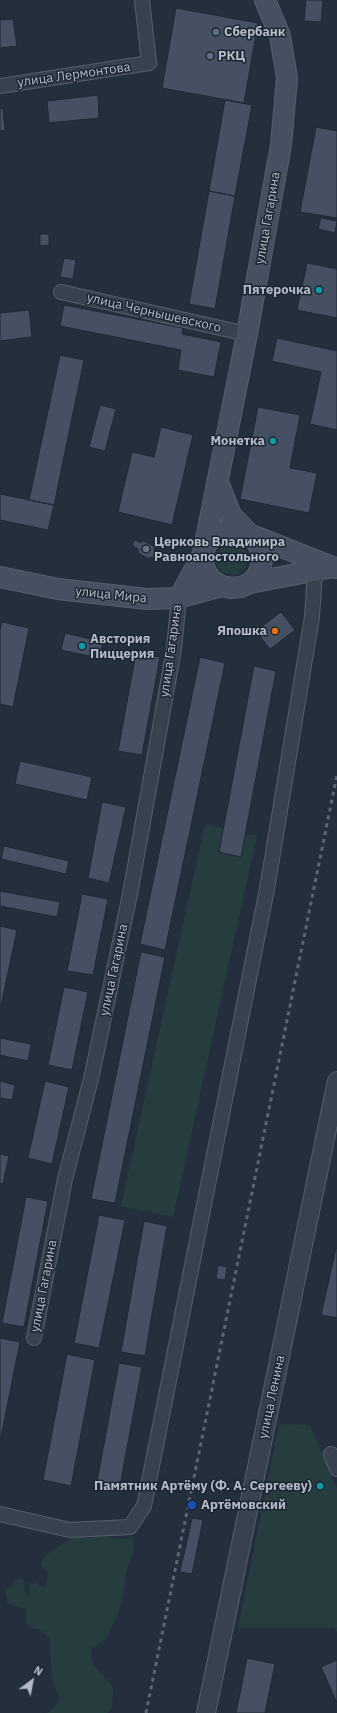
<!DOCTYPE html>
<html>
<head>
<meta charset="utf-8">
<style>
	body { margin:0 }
	#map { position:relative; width:337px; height:1713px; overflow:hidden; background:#242f3e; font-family:"IBM Plex Sans",sans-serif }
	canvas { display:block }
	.north { position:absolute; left:12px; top:1661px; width:40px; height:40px; -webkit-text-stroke:3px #1d2633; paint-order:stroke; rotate:32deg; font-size:11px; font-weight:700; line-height:16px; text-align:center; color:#b4bcc9 }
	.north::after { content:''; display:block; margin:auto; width:14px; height:18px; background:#b4bcc9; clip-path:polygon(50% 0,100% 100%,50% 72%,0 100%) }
</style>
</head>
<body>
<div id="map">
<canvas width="337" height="1713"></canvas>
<div class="north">N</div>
</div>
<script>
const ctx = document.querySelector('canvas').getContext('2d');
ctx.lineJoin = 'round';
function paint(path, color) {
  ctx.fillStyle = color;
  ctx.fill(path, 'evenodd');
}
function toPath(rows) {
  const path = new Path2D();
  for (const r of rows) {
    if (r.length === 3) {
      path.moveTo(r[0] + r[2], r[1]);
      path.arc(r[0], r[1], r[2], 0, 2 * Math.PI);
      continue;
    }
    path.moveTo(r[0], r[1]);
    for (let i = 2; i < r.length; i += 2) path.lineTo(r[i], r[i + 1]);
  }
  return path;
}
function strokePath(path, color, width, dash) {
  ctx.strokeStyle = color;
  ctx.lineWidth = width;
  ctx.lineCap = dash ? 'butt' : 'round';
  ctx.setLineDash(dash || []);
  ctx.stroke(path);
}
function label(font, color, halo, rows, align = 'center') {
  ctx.font = font + ' "IBM Plex Sans",sans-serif';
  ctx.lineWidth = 3;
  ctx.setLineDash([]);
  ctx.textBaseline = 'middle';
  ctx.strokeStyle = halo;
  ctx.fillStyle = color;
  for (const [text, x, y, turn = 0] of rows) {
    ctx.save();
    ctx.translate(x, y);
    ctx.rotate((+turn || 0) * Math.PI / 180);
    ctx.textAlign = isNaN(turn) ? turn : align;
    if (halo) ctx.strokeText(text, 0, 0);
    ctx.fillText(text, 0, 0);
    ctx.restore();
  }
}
const green = toPath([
	[232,559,16],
	[205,824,257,836,173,1217,121,1206],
	[279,1424,310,1425,337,1488,337,1632,334,1628,238,1628],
	[103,1534,114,1539,132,1538,134,1550,127,1569,121,1606,107,1638,91,1649,93,1664,113,1687,112,1708,107,1713,47,1713,53,1708,60,1700,52,1680,49,1638,41,1630,30,1628,26,1622,26,1609,8,1604,5,1591,7,1588,12,1587,15,1581,18,1578,24,1581,25,1593,28,1594,30,1592,29,1588,30,1583,36,1582,41,1587,46,1586,48,1572,43,1568,41,1563,46,1555,74,1536,89,1538]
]);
const building = toPath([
	[306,0,323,0,321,22,304,21,306,0],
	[176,8,258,23,244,103,162,88,176,8],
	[13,19,17,46,0,48,0,20,13,19],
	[98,95,99,118,49,123,47,101,98,95],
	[225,100,252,105,235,196,209,191,225,100],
	[3,108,5,130,0,131,0,109,3,108],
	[316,127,337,131,337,218,300,212,316,127],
	[209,191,235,196,215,309,189,304,209,191],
	[321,218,337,221,335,233,318,229,321,218],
	[40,234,49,234,49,245,40,246,40,234],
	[64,258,76,260,73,279,60,277,64,258],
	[307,263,337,269,337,318,297,310,307,263],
	[64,305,183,328,182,334,221,342,214,377,178,370,181,350,60,326,64,305],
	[29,310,32,337,0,341,0,313,29,310],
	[277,338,337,351,337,430,310,424,321,372,272,361,277,338],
	[60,355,84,360,54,505,29,500,60,355],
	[100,405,116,409,105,451,89,447,100,405],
	[258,407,300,415,290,468,317,473,309,513,240,499,258,407],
	[161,427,193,435,172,525,118,512,132,452,154,457,161,427],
	[0,494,54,505,48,530,0,520,0,494],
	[135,540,141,543,142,541,144,541,155,547,154,550,156,551,156,556,152,558,150,557,149,559,138,553,138,549,132,545,135,540],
	[281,612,295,630,270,649,256,631,281,612],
	[2,622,29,628,13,707,0,704,0,630,2,622],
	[65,633,103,642,99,658,61,650,65,633],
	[136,653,160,657,142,755,118,751,136,653],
	[200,657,225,663,165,950,140,944,200,657],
	[254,666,276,671,241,857,219,852,254,666],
	[20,761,92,777,87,800,15,784,20,761],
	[102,802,126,807,109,883,88,878,102,802],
	[4,846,69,861,66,874,1,859,4,846],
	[0,891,60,902,57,917,0,906,0,891],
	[82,894,108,899,93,975,67,971,82,894],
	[0,926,17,930,1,1006,0,1005,0,926],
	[141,952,165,957,115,1203,91,1199,141,952],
	[64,987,88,992,72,1070,48,1065,64,987],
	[0,1038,31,1044,28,1061,0,1055,0,1038],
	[0,1081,15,1085,12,1100,0,1098,0,1081],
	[45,1081,69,1087,52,1164,28,1158,45,1081],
	[0,1154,9,1156,3,1184,0,1183,0,1154],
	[26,1197,48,1201,24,1327,2,1323,26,1197],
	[99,1215,125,1220,99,1348,74,1343,99,1215],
	[144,1221,167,1226,145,1356,121,1352,144,1221],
	[336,1248,337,1249,337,1318,321,1315,336,1248],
	[218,1265,227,1267,225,1280,216,1279,218,1265],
	[0,1338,20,1342,0,1442,0,1338],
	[67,1354,95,1360,71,1486,43,1480,67,1354],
	[119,1363,142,1367,119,1491,96,1487,119,1363],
	[192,1518,203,1520,192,1574,180,1572,192,1518],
	[247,1658,275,1664,265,1713,236,1713,247,1658],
	[337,1660,337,1703,321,1667,337,1660]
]);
const minor = toPath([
	[0,86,149,63,142,0],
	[61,292,247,334],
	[34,1338,65,1179,91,1079,130,894,174,649,179,598],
	[331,1454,337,1469],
	[0,1514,70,1530,130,1527,144,1506,267,889,312,617,315,572]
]);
const tertiary = toPath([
	[206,1713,337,1081]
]);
const secondary = toPath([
	[265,0,280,36,287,78,281,145,247,334,203,554,203,564,207,574,213,581,222,586,231,588,241,587,250,583,333,567],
	[218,482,231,515,255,540,260,548,262,558,261,567,257,576,250,583],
	[0,577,58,589,147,599,179,598,222,586],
	[179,598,203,554,206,545,212,537,220,532,230,529,239,530,335,568]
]);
const rail = toPath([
	[146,1713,337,775]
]);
const markers = [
	[216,32,4,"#5c6f8a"],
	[210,56,4,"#5c6f8a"],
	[319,290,4,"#0f9aa8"],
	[273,441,4,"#0f9aa8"],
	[146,549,4,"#6b7280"],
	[275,631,4,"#e8710a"],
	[82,646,4,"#0f9aa8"],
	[320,1486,4,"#0f9aa8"],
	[192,1505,5,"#1a4fb4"]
];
const poiNames = [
	["Сбербанк",224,32],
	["РКЦ",218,56],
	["Пятерочка",311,290,"right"],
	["Монетка",265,441,"right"],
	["Церковь Владимира",154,542],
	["Равноапостольного",154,557],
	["Япошка",267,631,"right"],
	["Австория",90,639],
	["Пиццерия",90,654],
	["Памятник Артёму (Ф. А. Сергееву)",312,1486,"right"],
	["Артёмовский",201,1505]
];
const streetNames = [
	["улица Лермонтова",74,75,-8],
	["улица Гагарина",268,218,-80],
	["улица Чернышевского",154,313,13],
	["улица Мира",111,595,6],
	["улица Гагарина",171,651,-82],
	["улица Гагарина",114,970,-78],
	["улица Гагарина",44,1286,-79],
	["улица Ленина",272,1397,-78]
];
paint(green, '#263c3f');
paint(building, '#455162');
strokePath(building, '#1f2835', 1);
strokePath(minor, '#565f6c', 16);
strokePath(tertiary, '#565f6c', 20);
strokePath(secondary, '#565f6c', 22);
strokePath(minor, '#38414e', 14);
strokePath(tertiary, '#38414e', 18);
strokePath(secondary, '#465061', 20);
strokePath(rail, '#5a6575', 3, [4, 4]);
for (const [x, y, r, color] of markers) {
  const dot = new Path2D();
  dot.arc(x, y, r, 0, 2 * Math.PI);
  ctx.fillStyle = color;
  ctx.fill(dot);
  strokePath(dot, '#1d2633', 1.5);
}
label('bold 13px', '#b4bcc9', '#1d2633', poiNames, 'left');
label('13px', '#b4bcc9', '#1d2633', streetNames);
</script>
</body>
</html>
